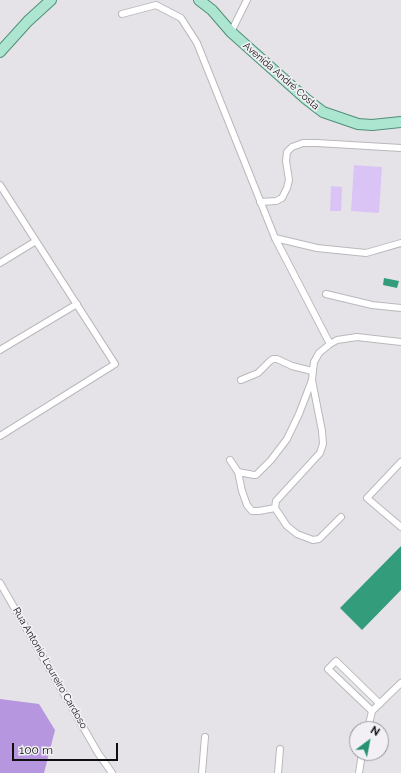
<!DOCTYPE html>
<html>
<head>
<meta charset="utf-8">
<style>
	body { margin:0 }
	#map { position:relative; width:401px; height:773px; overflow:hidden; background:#e5e3e7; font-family:Raleway,sans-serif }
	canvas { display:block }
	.north { position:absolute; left:349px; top:721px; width:40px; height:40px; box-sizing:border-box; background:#f2f0f4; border:1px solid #979699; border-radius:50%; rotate:32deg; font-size:11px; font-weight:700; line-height:16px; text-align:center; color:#0f0f10 }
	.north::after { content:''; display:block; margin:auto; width:14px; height:18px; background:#259272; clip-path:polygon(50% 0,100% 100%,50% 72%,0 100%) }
	.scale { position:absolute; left:12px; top:743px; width:106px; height:18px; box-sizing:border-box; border:2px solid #0f0f10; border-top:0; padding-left:5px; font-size:12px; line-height:14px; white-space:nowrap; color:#0f0f10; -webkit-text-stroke:3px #f2f0f4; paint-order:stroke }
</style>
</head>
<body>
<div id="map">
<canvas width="401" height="773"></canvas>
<div class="north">N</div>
<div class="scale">100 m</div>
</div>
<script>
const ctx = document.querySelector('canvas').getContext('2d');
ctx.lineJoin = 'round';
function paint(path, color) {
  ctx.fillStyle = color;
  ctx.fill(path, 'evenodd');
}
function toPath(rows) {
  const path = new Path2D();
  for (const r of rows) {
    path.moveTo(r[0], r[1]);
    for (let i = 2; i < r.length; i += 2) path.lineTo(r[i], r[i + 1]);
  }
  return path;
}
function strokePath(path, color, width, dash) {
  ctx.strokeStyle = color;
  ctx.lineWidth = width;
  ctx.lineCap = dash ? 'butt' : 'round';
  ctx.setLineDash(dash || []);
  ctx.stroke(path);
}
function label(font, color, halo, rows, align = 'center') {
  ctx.font = font + ' Raleway,sans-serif';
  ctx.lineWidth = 3.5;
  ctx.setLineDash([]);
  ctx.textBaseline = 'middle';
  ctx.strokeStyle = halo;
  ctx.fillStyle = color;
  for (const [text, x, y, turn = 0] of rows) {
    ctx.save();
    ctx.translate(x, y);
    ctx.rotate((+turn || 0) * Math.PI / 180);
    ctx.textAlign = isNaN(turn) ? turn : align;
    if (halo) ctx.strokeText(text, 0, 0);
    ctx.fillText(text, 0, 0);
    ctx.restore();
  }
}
const green = toPath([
	[354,165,382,167,379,213,351,211],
	[331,186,342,187,341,211,330,211]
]);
const forest = toPath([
	[0,699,39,704,55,730,44,773,0,773]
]);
const water = toPath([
	[384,278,399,281,397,288,383,285],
	[401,546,401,590,362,630,340,608]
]);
const minor = toPath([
	[122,14,156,5,181,18,197,43,275,238,330,344],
	[231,32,247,0],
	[0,185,115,364,0,436],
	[260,202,276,201,282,198,287,188,289,180,286,161,287,152,292,147,303,143,317,143,401,148],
	[275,238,317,248,366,253,401,243],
	[0,263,36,241],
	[326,294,372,305,401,308],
	[0,350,77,304],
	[241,380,258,373,270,361,273,359,277,359,292,366,312,371],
	[230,460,238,472,254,475,256,475,271,460,287,439,299,414,312,380],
	[401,462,367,498,401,527],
	[238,472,242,491,247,505,252,511,259,511,275,508],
	[341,517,319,539,313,540,297,534,287,526,275,508,276,501,320,453,323,444,322,431,312,380,314,362,319,353,330,344,337,340,357,337,401,342],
	[0,583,98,753,112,773],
	[372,711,328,669,336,661,380,704],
	[368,729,372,711,401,683],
	[202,773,205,737],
	[278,773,280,749],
	[359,773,362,753]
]);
const primary = toPath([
	[199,0,212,10,231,32,306,99,323,112,358,124,372,125,401,122],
	[0,52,28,21,51,0]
]);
const streetNames = [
	["Avenida André Costa",281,76,41],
	["Rua Antonio Loureiro Cardoso",50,668,60]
];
paint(green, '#dac4f6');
paint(forest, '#b696de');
paint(water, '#329c7b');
strokePath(minor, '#bab8bc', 8);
strokePath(primary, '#518f79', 12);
strokePath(minor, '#fff', 6);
strokePath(primary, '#ace5d0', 10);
label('10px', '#0f0f10', '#f2f0f4', streetNames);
</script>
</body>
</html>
